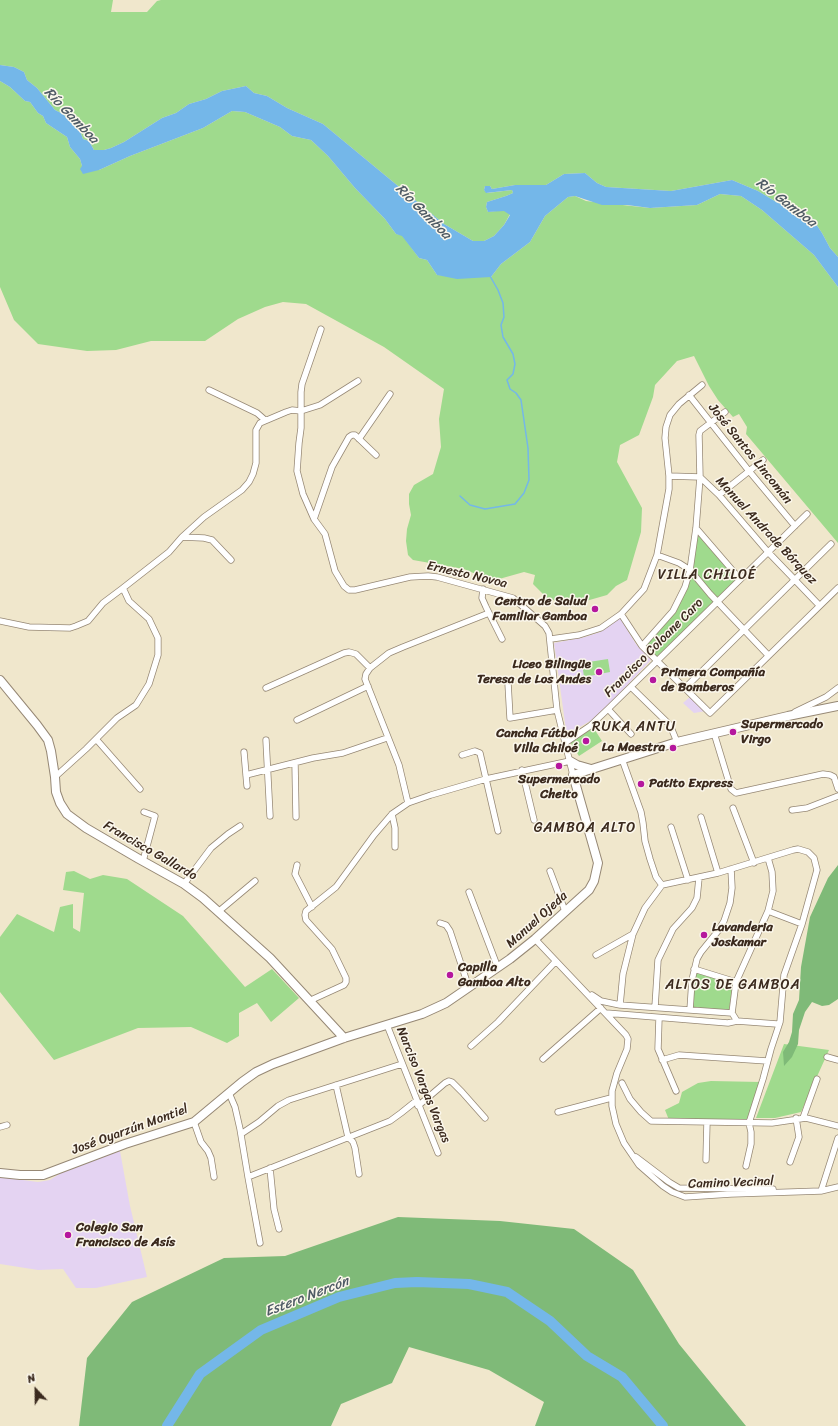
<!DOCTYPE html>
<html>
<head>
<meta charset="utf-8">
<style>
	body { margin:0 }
	#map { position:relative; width:838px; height:1426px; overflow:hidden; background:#f0e7cc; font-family:Sriracha,sans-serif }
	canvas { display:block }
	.north { position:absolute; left:16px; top:1370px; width:40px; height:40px; -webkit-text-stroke:3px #fbf7ec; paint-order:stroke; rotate:338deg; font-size:11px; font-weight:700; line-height:16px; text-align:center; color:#3b2a1e }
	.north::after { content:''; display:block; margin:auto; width:14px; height:18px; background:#3b2a1e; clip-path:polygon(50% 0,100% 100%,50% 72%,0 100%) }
</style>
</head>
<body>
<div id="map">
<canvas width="838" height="1426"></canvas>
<div class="north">N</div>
</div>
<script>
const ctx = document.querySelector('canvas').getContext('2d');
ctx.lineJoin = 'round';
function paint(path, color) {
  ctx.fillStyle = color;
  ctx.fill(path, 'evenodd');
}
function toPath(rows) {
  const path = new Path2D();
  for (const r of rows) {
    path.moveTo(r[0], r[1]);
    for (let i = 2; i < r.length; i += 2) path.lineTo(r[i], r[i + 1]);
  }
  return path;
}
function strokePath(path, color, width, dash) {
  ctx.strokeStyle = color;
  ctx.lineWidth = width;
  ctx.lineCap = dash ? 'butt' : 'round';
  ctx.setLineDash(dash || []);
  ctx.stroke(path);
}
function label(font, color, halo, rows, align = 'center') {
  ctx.font = font + ' Sriracha,sans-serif';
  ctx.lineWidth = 3;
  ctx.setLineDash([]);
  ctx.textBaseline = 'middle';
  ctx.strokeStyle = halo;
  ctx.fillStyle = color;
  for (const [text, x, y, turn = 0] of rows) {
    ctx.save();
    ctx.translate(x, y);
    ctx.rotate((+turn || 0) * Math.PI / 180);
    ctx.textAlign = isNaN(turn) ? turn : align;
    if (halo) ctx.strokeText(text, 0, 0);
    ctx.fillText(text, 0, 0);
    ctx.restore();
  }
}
const built = toPath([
	[620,618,636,644,651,660,615,698,592,720,569,733,566,730,554,643,585,637,600,632],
	[691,696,706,711,694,713,683,703],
	[120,1151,130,1206,147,1277,96,1288,76,1288,63,1269,38,1270,0,1264,0,1177,38,1182,50,1180,67,1169]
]);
const green = toPath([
	[0,0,113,0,111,12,147,12,157,1,161,0,838,0,838,257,830,248,822,233,812,218,793,207,778,203,758,191,732,180,671,191,606,187,597,183,585,173,564,174,546,185,515,185,492,189,490,186,485,186,484,190,487,193,512,190,513,193,506,196,487,202,486,207,488,212,504,210,510,214,504,225,494,236,484,241,473,241,444,224,323,124,287,108,267,96,254,93,246,86,222,91,206,99,189,104,176,113,162,118,124,142,111,148,104,150,94,150,89,141,83,139,80,131,63,114,55,110,37,88,27,80,24,72,14,67,0,65],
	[0,81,10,87,25,101,30,102,38,113,43,116,46,123,67,137,70,147,80,159,82,166,99,170,130,156,203,128,232,111,245,112,280,127,292,136,311,140,328,156,355,188,385,219,396,234,402,235,419,258,427,260,437,275,491,277,501,264,530,242,545,216,568,197,575,196,586,201,650,208,697,205,720,194,741,196,762,210,814,255,838,287,838,543,746,434,747,427,739,414,733,417,718,400,709,386,694,356,677,361,655,385,653,397,639,435,620,445,617,462,642,508,641,532,627,580,616,586,607,595,586,601,566,604,547,598,533,584,535,575,524,572,492,581,464,569,413,560,408,555,406,541,407,529,411,515,409,504,409,494,414,485,433,474,441,447,439,419,444,389,384,347,306,304,283,302,265,307,238,319,205,341,151,341,116,350,87,351,38,344,14,320,0,287],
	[697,530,740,578,657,659,643,646,683,596],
	[608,659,610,672,584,677,582,663],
	[593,727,602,741,579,756,570,742],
	[74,871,90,879,103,875,127,879,183,916,245,987,272,969,299,998,271,1022,257,1003,239,1013,239,1036,227,1043,191,1027,138,1028,54,1060,0,992,0,937,17,914,54,932,60,907,73,904,73,928,80,932,84,893,63,890,66,872],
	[695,971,733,984,729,1010,692,1008],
	[784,1044,829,1050,801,1112,775,1118,756,1118],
	[711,1081,761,1082,748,1121,669,1120,665,1110,679,1103,682,1092,698,1083]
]);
const forest = toPath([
	[838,865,838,999,829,1005,822,1006,812,1002,805,1012,799,1030,798,1044,792,1057,784,1066,783,1052,789,1042,792,1032,793,1014,799,1000,801,967,810,917,828,878],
	[398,1217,500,1221,574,1229,633,1270,679,1344,746,1426,535,1426,544,1402,489,1370,409,1347,392,1383,341,1404,331,1426,79,1426,87,1358,132,1302,224,1258,285,1256]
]);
const water = toPath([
	[0,65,14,67,24,72,27,80,37,88,55,110,63,114,80,131,83,139,89,141,94,150,104,150,111,148,124,142,162,118,176,113,189,104,206,99,222,91,246,86,254,93,267,96,287,108,323,124,444,224,473,241,484,241,494,236,504,225,510,215,504,211,488,212,486,207,487,202,506,196,513,193,512,190,486,193,484,190,485,186,490,186,492,189,515,185,546,185,564,174,585,173,597,183,606,187,671,191,732,180,758,191,778,203,793,207,812,218,822,233,830,248,838,257,838,287,814,255,762,210,741,196,720,194,697,205,650,208,627,205,602,205,575,196,568,197,545,216,530,242,501,264,491,277,457,279,437,275,427,260,419,258,402,236,396,234,385,219,355,188,328,156,311,140,292,136,280,127,245,112,232,111,203,128,130,156,99,170,83,174,80,169,82,166,80,159,70,147,67,137,46,123,43,116,38,113,30,102,25,101,10,87,0,81]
]);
const stream = toPath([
	[460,496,470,505,485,509,515,504,524,493,529,480,528,448,521,400,516,393,510,389,507,380,513,374,515,364,513,354,503,337,501,325,504,317,503,303,498,290,490,276]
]);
const river = toPath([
	[167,1426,200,1374,261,1330,339,1297,395,1283,417,1282,469,1284,507,1292,550,1321,587,1356,622,1377,663,1426]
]);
const street = toPath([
	[321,329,302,384,301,392,301,411,320,405,358,381],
	[209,390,257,413,265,420],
	[689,395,749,471,795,526],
	[359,439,390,394],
	[669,476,700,477,719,495,768,552,819,605],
	[719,495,763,460],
	[314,519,332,467,349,437,352,435,355,435,376,455],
	[696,528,740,579],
	[182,537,204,517,242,490,249,482,253,474,256,463,256,430,260,423,286,412,292,410,301,411,301,428,299,443,297,471,303,494,314,519,325,534,335,571,344,586,349,590,355,590,410,577,428,576,437,577,513,598,545,626,549,633,557,710,573,775],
	[657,555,679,563,690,570,710,594,768,655],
	[483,589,482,598,486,607,502,639],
	[621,614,642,646,710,713,838,588],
	[0,621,29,627,70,628,76,626,88,621,103,603,123,588],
	[551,639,579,635,601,628,621,614,644,589,657,555,669,489,669,476,665,438,666,427,670,415,679,404,702,385],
	[642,646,673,611,685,587,690,570,696,528,700,477,699,435,700,431,725,412],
	[508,683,510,718,557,710],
	[631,687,670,725,677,742],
	[266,688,344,653,349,652,356,654,370,668],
	[685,688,831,544],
	[608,709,631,734],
	[795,712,826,697,838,688],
	[297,720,368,686],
	[714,733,731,789,736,793,823,774,830,775,834,777,838,789],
	[96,739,140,789],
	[266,740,270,816],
	[565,743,590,726,608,709,807,514],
	[244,752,247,786],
	[462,755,475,751,480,753,498,831],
	[622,759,641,812,643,823,645,841,650,859,656,877,662,885],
	[295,763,296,817],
	[522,770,534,820],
	[246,775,313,758,343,753,387,738],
	[55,777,86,749,117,718,136,705,149,684,158,655,158,638,149,619,129,601,123,588,169,552,182,537,204,538,212,540,231,560],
	[408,803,399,765,365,679,366,674,370,668,389,653,403,647,489,613],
	[733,808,754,863],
	[792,810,807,808,838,796],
	[392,814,395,828,395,847],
	[701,817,718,873],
	[671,827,688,880],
	[143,861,155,816,144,812],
	[297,865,295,874,312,907],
	[550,871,565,911],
	[184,884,211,848,228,834,240,826],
	[662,885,718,873,793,850,798,849,808,852,814,858,817,870,802,924,784,975,780,1022,771,1049,763,1079,749,1123],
	[469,892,498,968],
	[768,911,802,924],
	[218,912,255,881],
	[440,923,446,925,450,931,469,988],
	[535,939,626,1035,628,1039,627,1049,617,1073,612,1091,612,1106,616,1124,624,1143,639,1165,663,1186,672,1192,685,1197,731,1194,821,1191,838,1187],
	[596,955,633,934],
	[694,969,736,982],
	[592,995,601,1001,620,1005,732,1013],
	[309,1001,344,985,346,982,346,978,332,949,306,920,305,915,306,911,336,887,374,835,392,814,408,803,431,795,486,779,570,761],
	[620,1005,623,974,633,934,645,908,662,885],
	[655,1007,658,960,673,929,692,908,697,898,699,878],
	[690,1010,692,980,697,959,701,952,718,931,724,921,730,903,732,888,731,869],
	[606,1013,728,1023,737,1021,777,1024,778,1026],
	[659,1018,658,1049,676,1091],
	[737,1021,732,1013,736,982,768,911,773,891,772,872,768,858],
	[387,1025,438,1153],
	[471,1046,498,1022,556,961],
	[827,1057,838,1060],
	[543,1059,601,1008],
	[662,1060,679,1055,767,1061],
	[622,1083,630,1099,641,1112,651,1121,772,1123,806,1118,838,1126],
	[336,1085,348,1137,353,1142,355,1148,359,1174],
	[229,1093,235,1107,240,1129,248,1177,260,1243],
	[418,1106,445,1083,449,1081,452,1082,462,1092,485,1118],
	[558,1112,611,1098],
	[803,1118,817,1079],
	[194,1122,201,1142,208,1151,211,1158,214,1177],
	[0,1127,7,1125],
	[241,1134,259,1122,278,1106,289,1100,402,1064],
	[636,1157,669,1182,679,1188,773,1189],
	[706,1160,707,1122],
	[790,1162,799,1137,796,1118],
	[746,1166,751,1144,751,1132,749,1123],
	[270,1168,274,1209,279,1229],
	[248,1177,390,1121,401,1113,416,1101],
	[821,1191,838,1138]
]);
const secondary = toPath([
	[0,680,37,725,48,740,51,751,55,777,56,792,60,803,67,814,86,828,139,859,184,884,203,898,270,958,344,1038],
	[570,761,577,765,591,769],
	[0,1173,20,1175,43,1175,125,1144,194,1122,242,1082,256,1072,273,1064,344,1038,422,1014,446,1003,510,959,535,939,589,890,594,881,598,863,573,775,677,742,788,716,838,706]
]);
const markers = [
	[595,609,4,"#b5179e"],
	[599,672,4,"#b5179e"],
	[653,680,4,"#b5179e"],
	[733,732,4,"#b5179e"],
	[586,741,4,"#b5179e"],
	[673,748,4,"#b5179e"],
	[559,766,4,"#b5179e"],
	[641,784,4,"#b5179e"],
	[704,935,4,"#b5179e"],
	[450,975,4,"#b5179e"],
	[68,1235,4,"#b5179e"]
];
const streetNames = [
	["José Santos Lincomán",750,454,51],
	["Manuel Andrade Bórquez",766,531,47],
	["Ernesto Novoa",467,575,13],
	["Francisco Coloane Caro",654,648,-45],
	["Francisco Gallardo",150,851,30],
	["Manuel Ojeda",537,920,-42],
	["Narciso Vargas Vargas",423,1085,68],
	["José Oyarzún Montiel",130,1130,-20],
	["Camino Vecinal",731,1183,-2]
];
const poiNames = [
	["Centro de Salud",587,602,"right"],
	["Familiar Gamboa",587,617,"right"],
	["Liceo Bilingüe",591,665,"right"],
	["Teresa de Los Andes",591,680,"right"],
	["Primera Compañía",661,673],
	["de Bomberos",661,688],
	["Supermercado",741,725],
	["Virgo",741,740],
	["Cancha Fútbol",578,734,"right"],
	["Villa Chiloé",578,749,"right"],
	["La Maestra",665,748,"right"],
	["Supermercado",559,780,"center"],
	["Cheito",559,795,"center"],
	["Patito Express",649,784],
	["Lavanderia",712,928],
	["Joskamar",712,943],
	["Capilla",458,968],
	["Gamboa Alto",458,983],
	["Colegio San",76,1228],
	["Francisco de Asís",76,1243]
];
const waterNames = [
	["Río Gamboa",71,116,46],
	["Río Gamboa",786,203,37],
	["Río Gamboa",423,212,45],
	["Estero Nercón",307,1297,-21]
];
const neighbourhoodNames = [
	["VILLA CHILOÉ",707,575],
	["RUKA ANTU",634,727],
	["GAMBOA ALTO",585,828],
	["ALTOS DE GAMBOA",733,985]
];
paint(built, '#e4d3f2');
paint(green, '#9fda8d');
paint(forest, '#7fba78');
paint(water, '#74b7e9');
strokePath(stream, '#74b7e9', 1.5);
strokePath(river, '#74b7e9', 10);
strokePath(street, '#968875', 7);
strokePath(secondary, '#968875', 10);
strokePath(street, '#fff', 5.5);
strokePath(secondary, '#fff', 8);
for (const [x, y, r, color] of markers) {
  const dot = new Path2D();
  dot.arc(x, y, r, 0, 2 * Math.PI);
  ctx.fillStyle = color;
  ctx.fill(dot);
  strokePath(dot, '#fbf7ec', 1.5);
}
label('13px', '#3b2a1e', '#fbf7ec', streetNames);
label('bold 13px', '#3b2a1e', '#fbf7ec', poiNames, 'left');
label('italic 14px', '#4f5b65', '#fbf7ec', waterNames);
ctx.letterSpacing = '1px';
label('14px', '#3b2a1e', '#fbf7ec', neighbourhoodNames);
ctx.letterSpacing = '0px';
</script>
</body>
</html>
